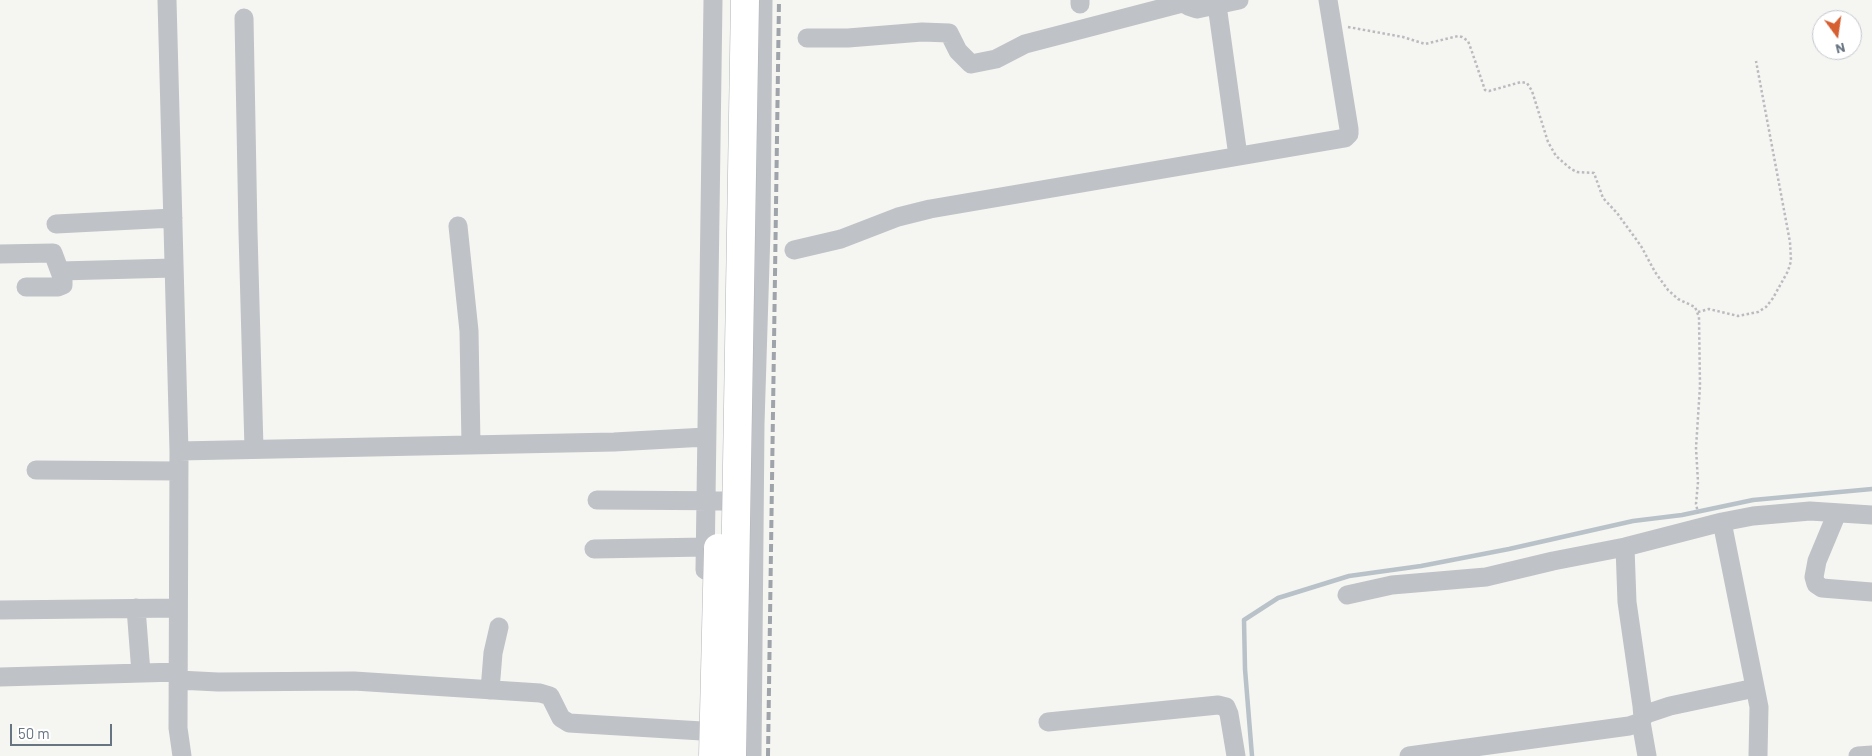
<!DOCTYPE html>
<html>
<head>
<meta charset="utf-8">
<style>
	body { margin:0 }
	#map { position:relative; width:1872px; height:756px; overflow:hidden; background:#f5f5f2; font-family:Barlow,sans-serif }
	canvas { display:block }
	.north { position:absolute; left:1812px; top:10px; width:50px; height:50px; box-sizing:border-box; background:#fff; border:1px solid #c2c7cd; border-radius:50%; rotate:166deg; font-size:14px; font-weight:700; line-height:20px; text-align:center; color:#677481 }
	.north::after { content:''; display:block; margin:auto; width:18px; height:22px; background:#d65f31; clip-path:polygon(50% 0,100% 100%,50% 72%,0 100%) }
	.scale { position:absolute; left:10px; top:724px; width:102px; height:22px; box-sizing:border-box; border:2px solid #677481; border-top:0; padding-left:6px; font-size:15px; line-height:18px; white-space:nowrap; color:#677481; -webkit-text-stroke:4px #fff; paint-order:stroke }
</style>
</head>
<body>
<div id="map">
<canvas width="1872" height="756"></canvas>
<div class="north">N</div>
<div class="scale">50 m</div>
</div>
<script>
const ctx = document.querySelector('canvas').getContext('2d');
ctx.lineJoin = 'round';
function toPath(rows) {
  const path = new Path2D();
  for (const r of rows) {
    path.moveTo(r[0], r[1]);
    for (let i = 2; i < r.length; i += 2) path.lineTo(r[i], r[i + 1]);
  }
  return path;
}
function strokePath(path, color, width, dash) {
  ctx.strokeStyle = color;
  ctx.lineWidth = width;
  ctx.lineCap = dash ? 'butt' : 'round';
  ctx.setLineDash(dash || []);
  ctx.stroke(path);
}
const stream = toPath([
	[1252,756,1245,669,1244,620,1278,598,1349,576,1421,566,1509,549,1633,521,1682,515,1753,500,1872,489]
]);
const path = toPath([
	[1348,27,1403,37,1425,44,1458,36,1462,37,1468,41,1471,49,1485,90,1489,91,1521,82,1527,83,1532,91,1548,142,1556,156,1571,169,1577,172,1594,173,1603,198,1617,213,1641,246,1655,272,1668,290,1678,299,1695,307,1699,317,1700,386,1696,448,1698,482,1696,504,1698,513],
	[1698,312,1709,309,1738,316,1758,312,1766,307,1773,298,1788,271,1791,261,1790,242,1756,61]
]);
const minor = toPath([
	[167,0,179,451,178,728,182,756],
	[1080,0,1080,4],
	[1185,0,1188,6,1197,9,1239,0],
	[1217,5,1238,156],
	[244,18,248,232,254,449],
	[807,38,848,38,922,32,949,33,958,51,971,64,996,59,1025,44,1186,2],
	[56,224,173,218],
	[458,226,469,331,471,445],
	[794,250,841,239,898,217,930,209,1345,138,1349,134,1349,129,1328,0],
	[0,254,53,253,63,280,63,285,58,287,26,287],
	[60,271,174,268],
	[179,451,614,442,706,437],
	[36,470,179,471],
	[597,500,748,501],
	[1837,513,1817,561,1814,577,1816,584,1822,588,1872,592],
	[1722,522,1759,707,1758,756],
	[594,549,705,547],
	[705,570,713,0],
	[1347,595,1392,585,1486,577,1553,561,1625,547,1722,522,1753,516,1810,511,1872,515],
	[136,608,141,673],
	[0,610,178,608],
	[0,677,178,672],
	[178,680,218,682,354,681,540,693,550,696,561,718,569,723,702,731],
	[490,690,493,653,499,627],
	[1643,715,1670,706,1755,688],
	[1048,722,1218,705,1226,707,1229,714,1236,756],
	[1641,722,1647,756],
	[752,756,755,424,761,231,763,0],
	[1409,756,1629,726,1641,722,1643,718,1642,706,1627,602,1625,547],
	[1858,756,1872,755]
]);
const rail = toPath([
	[768,756,779,0]
]);
const highwayBridge = toPath([
	[713,756,718,548],
	[732,756,745,0]
]);
strokePath(stream, '#b9c2c8', 4.5);
strokePath(path, '#b9bbbe', 2.5, [2.5, 2.5]);
strokePath(minor, '#bfc2c6', 19);
strokePath(rail, '#9fa4aa', 4, [8, 4]);
strokePath(highwayBridge, '#b2b5b8', 29, []);
strokePath(highwayBridge, '#fff', 28);
</script>
</body>
</html>
